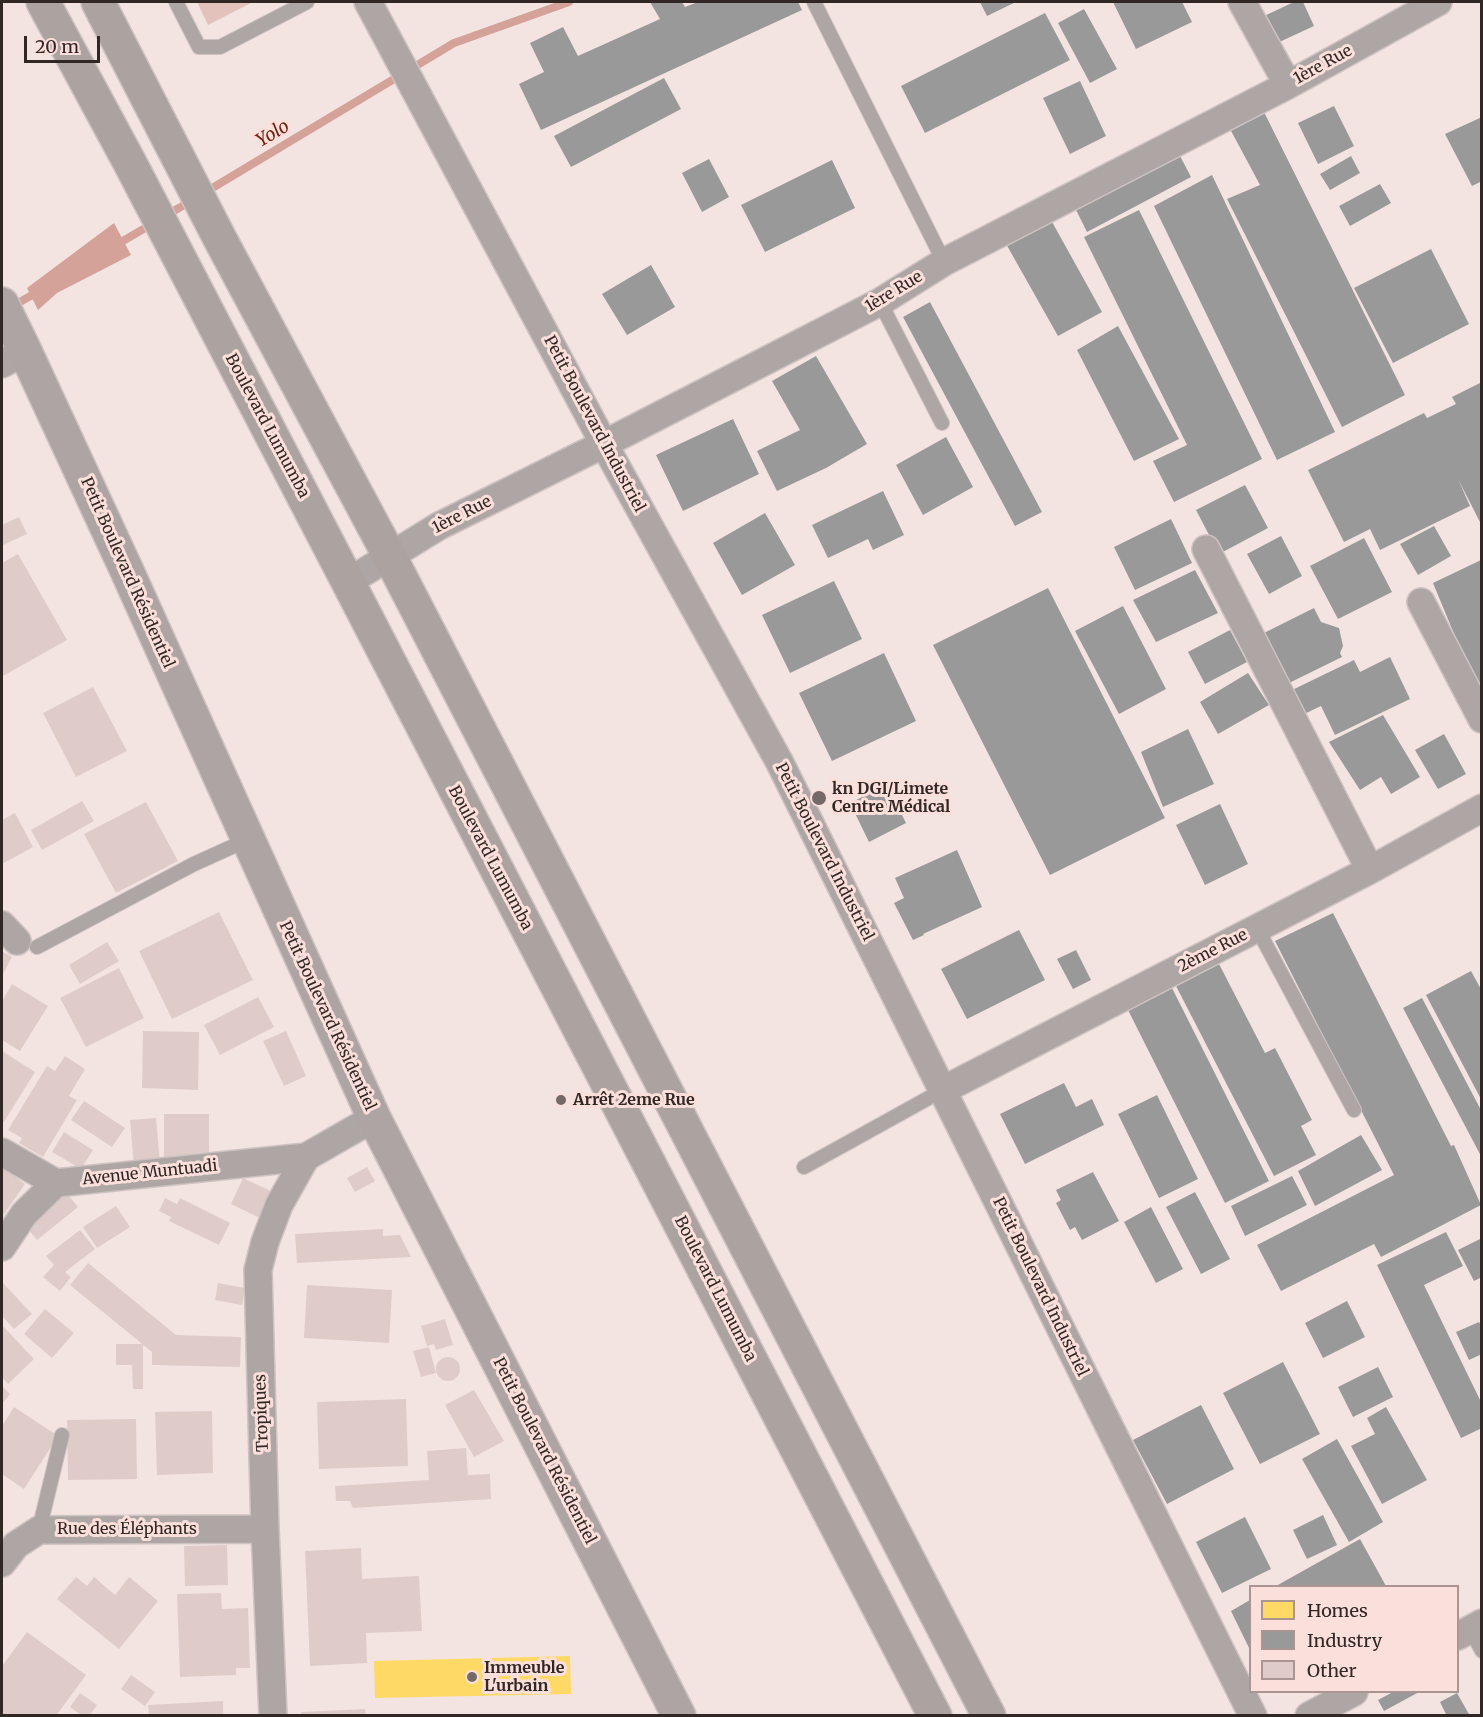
<!DOCTYPE html>
<html>
<head>
<meta charset="utf-8">
<style>
	body { margin:0 }
	#map { position:relative; width:1483px; height:1717px; overflow:hidden; background:#f3e4e2; font-family:Merriweather,serif }
	canvas { display:block }
	.frame { position:absolute; inset:0; border:3px solid #312725; pointer-events:none }
	.legend { position:absolute; left:1249px; top:1585px; width:210px; height:108px; box-sizing:border-box; background:#fbdfda; border:2px solid #aa9592; margin:0; padding:8px 10px; list-style:none; font-size:18px; color:#312725 }
	.legend li { display:flex; align-items:center; gap:12px; height:30px }
	.legend b { width:30px; border:2px solid #aa9592 }
	.scale { position:absolute; left:24px; top:36px; width:76px; height:27px; box-sizing:border-box; border:3px solid #312725; border-top:0; padding-left:8px; font-size:18px; line-height:21px; white-space:nowrap; color:#312725; -webkit-text-stroke:4px #fbdfda; paint-order:stroke }
</style>
</head>
<body>
<div id="map">
<canvas width="1483" height="1717"></canvas>
<div class="frame"></div>
<ul class="legend">
<li><b style="height:16px;background:#ffd966"></b>Homes</li>
<li><b style="height:16px;background:#999"></b>Industry</li>
<li><b style="height:16px;background:#dfccc9"></b>Other</li>
</ul>
<div class="scale">20 m</div>
</div>
<script>
const ctx = document.querySelector('canvas').getContext('2d');
ctx.lineJoin = 'round';
function paint(path, color) {
  ctx.fillStyle = color;
  ctx.fill(path, 'evenodd');
}
function toPath(rows) {
  const path = new Path2D();
  for (const r of rows) {
    if (r.length === 3) {
      path.moveTo(r[0] + r[2], r[1]);
      path.arc(r[0], r[1], r[2], 0, 2 * Math.PI);
      continue;
    }
    path.moveTo(r[0], r[1]);
    for (let i = 2; i < r.length; i += 2) path.lineTo(r[i], r[i + 1]);
  }
  return path;
}
function strokePath(path, color, width, dash) {
  ctx.strokeStyle = color;
  ctx.lineWidth = width;
  ctx.lineCap = dash ? 'butt' : 'round';
  ctx.setLineDash(dash || []);
  ctx.stroke(path);
}
function label(font, color, halo, rows, align = 'center') {
  ctx.font = font + ' Merriweather,serif';
  ctx.lineWidth = 6;
  ctx.setLineDash([]);
  ctx.textBaseline = 'middle';
  ctx.strokeStyle = halo;
  ctx.fillStyle = color;
  for (const [text, x, y, turn = 0] of rows) {
    ctx.save();
    ctx.translate(x, y);
    ctx.rotate((+turn || 0) * Math.PI / 180);
    ctx.textAlign = isNaN(turn) ? turn : align;
    if (halo) ctx.strokeText(text, 0, 0);
    ctx.fillText(text, 0, 0);
    ctx.restore();
  }
}
const green = toPath([
	[197,2,253,2,208,25]
]);
const water = toPath([
	[114,223,131,255,57,293,38,310,27,288]
]);
const homes = toPath([
	[570,1656,571,1694,375,1698,374,1661]
]);
const industry = toPath([
	[650,2,682,2,685,7,698,2,798,2,802,10,541,130,519,84,544,72,530,43,563,27,578,56,660,19],
	[980,2,1016,2,987,16],
	[1113,2,1182,2,1192,22,1136,49],
	[1294,2,1303,2,1314,26,1275,44,1262,17],
	[1084,9,1117,69,1090,83,1058,23],
	[1045,13,1070,60,925,133,901,86],
	[664,78,681,109,571,167,554,136],
	[1080,81,1106,136,1070,154,1043,98],
	[1334,106,1354,146,1318,164,1298,123],
	[1263,110,1405,395,1342,427,1227,199,1260,185,1229,127],
	[1482,117,1482,181,1472,186,1445,134],
	[1179,154,1191,177,1087,232,1075,208],
	[1351,156,1360,173,1330,190,1320,174],
	[709,159,729,197,702,212,682,173],
	[832,160,855,208,765,252,741,205],
	[1212,175,1335,432,1277,460,1154,206],
	[1380,184,1391,203,1350,226,1339,206],
	[1139,210,1262,459,1174,502,1153,461,1187,445,1084,237],
	[1046,211,1102,312,1058,336,1001,235],
	[1431,249,1469,324,1393,363,1354,288],
	[651,265,675,307,627,335,602,294],
	[930,302,1042,512,1015,526,903,317],
	[1118,326,1179,439,1134,461,1077,350],
	[816,356,867,444,826,468,777,491,757,451,800,430,772,381],
	[1482,382,1482,526,1458,479,1470,506,1380,550,1370,529,1344,542,1308,470,1424,413,1427,418,1456,404,1452,397],
	[733,419,759,474,683,511,656,455],
	[946,437,973,487,923,515,896,465],
	[1245,485,1268,528,1219,554,1196,510],
	[883,491,904,535,873,550,868,539,828,558,812,525],
	[765,513,795,565,742,595,713,543],
	[1171,519,1192,563,1135,590,1114,547],
	[1434,526,1451,556,1418,575,1400,544],
	[1281,536,1302,576,1269,594,1247,554],
	[1364,538,1392,592,1338,619,1310,566],
	[1481,560,1481,699,1433,583],
	[1195,570,1218,613,1156,642,1133,600],
	[834,581,862,639,790,673,762,615],
	[1048,588,1165,818,1050,875,933,645],
	[1123,606,1166,689,1119,714,1075,631],
	[1314,608,1321,622,1339,628,1343,646,1340,653,1342,657,1287,684,1262,634],
	[1230,630,1247,662,1205,684,1188,652],
	[884,653,916,721,832,761,799,693],
	[1390,657,1410,699,1335,735,1321,706,1298,717,1286,693,1354,660,1360,672],
	[1248,673,1269,705,1218,734,1200,702],
	[1383,715,1420,777,1391,794,1381,777,1360,790,1329,742],
	[1188,729,1214,784,1163,807,1141,752],
	[1444,734,1466,774,1438,789,1415,750],
	[887,785,906,823,869,842,850,803],
	[1220,804,1248,864,1205,885,1176,825],
	[957,850,982,907,923,934,924,935,913,940,894,903,904,898,895,878],
	[1333,913,1451,1146,1454,1145,1481,1205,1381,1257,1374,1244,1281,1291,1257,1245,1394,1175,1275,941],
	[1019,930,1045,980,967,1019,941,969],
	[1076,950,1091,980,1073,989,1057,959],
	[1219,964,1265,1053,1275,1048,1312,1120,1301,1126,1316,1155,1274,1176,1176,986],
	[1471,971,1482,991,1482,1101,1426,995],
	[1171,986,1269,1181,1225,1203,1127,1008],
	[1422,998,1482,1112,1482,1158,1403,1008],
	[1064,1083,1076,1107,1092,1099,1104,1125,1025,1164,1000,1114],
	[1157,1095,1198,1179,1159,1198,1118,1114],
	[1361,1135,1382,1170,1315,1206,1298,1171],
	[1093,1172,1119,1221,1082,1240,1075,1227,1070,1230,1056,1203,1061,1200,1056,1190],
	[1292,1176,1307,1205,1245,1236,1231,1206],
	[1195,1192,1230,1259,1201,1274,1166,1207],
	[1151,1207,1183,1269,1156,1283,1124,1222],
	[1446,1232,1463,1266,1424,1285,1482,1404,1482,1428,1461,1438,1377,1265],
	[1482,1238,1482,1277,1474,1281,1458,1250],
	[1347,1301,1365,1337,1323,1358,1305,1323],
	[1479,1322,1482,1327,1482,1354,1469,1360,1456,1332],
	[1283,1362,1320,1434,1260,1464,1223,1393],
	[1378,1367,1393,1397,1353,1417,1338,1387],
	[1201,1405,1234,1469,1167,1504,1133,1440],
	[1386,1407,1427,1480,1382,1504,1351,1446,1375,1434,1367,1418],
	[1337,1439,1383,1522,1349,1542,1302,1459],
	[1323,1515,1337,1545,1307,1559,1293,1530],
	[1245,1517,1271,1569,1222,1593,1196,1542],
	[1360,1539,1386,1586,1276,1586],
	[1250,1600,1250,1650,1231,1611],
	[1393,1692,1419,1692,1384,1711,1378,1700],
	[1457,1693,1470,1716,1447,1716,1440,1702]
]);
const stream = toPath([
	[204,193,454,43,569,2],
	[165,216,191,201],
	[116,245,152,224],
	[13,306,39,291]
]);
const building = toPath([
	[19,517,27,534,3,545,2,525],
	[18,554,67,640,3,676,2,672,2,563],
	[93,687,127,751,76,777,43,713],
	[82,801,94,821,42,850,31,830],
	[146,802,178,861,116,893,84,834],
	[15,813,33,847,2,864,2,820],
	[219,912,253,980,172,1019,139,951],
	[107,942,119,961,80,984,69,965],
	[2,951,12,957,2,976],
	[119,968,144,1018,86,1047,60,998],
	[12,984,48,1006,20,1051,2,1040,2,1001],
	[258,997,274,1027,220,1055,204,1025],
	[143,1031,199,1032,198,1090,142,1088],
	[286,1031,306,1076,284,1086,263,1041],
	[2,1051,35,1072,2,1125],
	[65,1056,85,1069,69,1096,77,1100,43,1157,19,1143,22,1138,8,1130,47,1066,55,1071],
	[84,1101,125,1128,112,1147,71,1120],
	[164,1114,209,1114,209,1160,164,1160],
	[156,1118,160,1164,134,1167,130,1120],
	[64,1132,93,1150,81,1169,52,1152],
	[2,1167,25,1184,2,1217],
	[367,1167,375,1181,355,1192,347,1178],
	[243,1178,275,1193,262,1219,231,1204],
	[64,1190,78,1207,37,1240,23,1223],
	[165,1198,177,1204,180,1198,230,1223,219,1245,169,1221,171,1217,159,1211],
	[116,1206,130,1227,97,1248,83,1227],
	[383,1229,383,1236,400,1235,411,1257,297,1263,295,1234],
	[80,1230,95,1249,65,1272,71,1277,60,1291,43,1277,54,1265,46,1256],
	[88,1263,176,1335,241,1337,240,1367,152,1365,152,1352,70,1285],
	[3,1283,32,1314,14,1329,2,1316],
	[218,1283,245,1288,242,1305,215,1300],
	[307,1285,392,1290,389,1343,304,1338],
	[45,1309,74,1333,52,1358,24,1334],
	[445,1319,453,1345,436,1350,434,1344,427,1346,421,1326],
	[2,1325,34,1359,8,1384,2,1377],
	[116,1344,143,1344,143,1389,133,1389,132,1365,116,1365],
	[429,1347,436,1373,421,1377,413,1351],
	[448,1369,12],
	[2,1386,10,1394,2,1404],
	[474,1390,504,1441,474,1457,445,1405],
	[406,1399,408,1466,319,1469,317,1402],
	[14,1407,58,1436,24,1489,2,1474,2,1426],
	[212,1411,213,1473,157,1475,155,1412],
	[136,1419,137,1479,68,1480,67,1420],
	[466,1448,468,1475,490,1474,491,1499,353,1508,350,1501,336,1501,335,1486,429,1480,427,1451],
	[227,1545,228,1585,185,1586,184,1546],
	[361,1548,362,1579,419,1576,422,1631,366,1633,367,1663,310,1666,305,1551],
	[76,1577,87,1586,94,1577,115,1595,129,1577,158,1601,119,1649,57,1599],
	[221,1593,222,1609,248,1608,250,1668,236,1668,236,1675,180,1677,177,1594],
	[27,1632,86,1675,56,1716,2,1716,2,1666],
	[131,1675,155,1692,145,1706,121,1689],
	[80,1693,97,1705,89,1716,82,1716,70,1707],
	[223,1701,223,1716,149,1716,148,1705],
	[365,1709,366,1716,301,1716,301,1712]
]);
const lane = toPath([
	[176,2,199,47,220,47,307,2],
	[814,2,944,262],
	[880,302,942,423],
	[1257,928,1354,1110],
	[37,947,194,864,247,840],
	[804,1167,943,1090],
	[39,1530,62,1435],
	[1470,1629,1482,1651]
]);
const street = toPath([
	[368,2,604,444,780,763,1253,1716],
	[1242,2,1288,85],
	[2,364,25,351],
	[1206,549,1370,870],
	[348,582,439,526,604,444,880,302,944,262,1288,85,1438,2],
	[1421,602,1482,719],
	[2,925,17,941],
	[943,1090,1370,870,1482,808],
	[2,1152,56,1183,306,1157],
	[2,1247,24,1214,56,1183],
	[2,1563,16,1545,39,1530,265,1529],
	[1458,1636,1482,1623],
	[273,1716,265,1529,258,1270,265,1242,279,1205,306,1157,374,1118],
	[1309,1716,1354,1692]
]);
const secondary = toPath([
	[2,304,25,351,127,571,374,1118,679,1716]
]);
const highway = toPath([
	[43,2,131,165,348,582,935,1716],
	[98,2,220,239,389,555,989,1716]
]);
const markers = [
	[819,798,8,"#756967"],
	[561,1100,6,"#756967"],
	[472,1677,6,"#756967"]
];
const streetNames = [
	["1ère Rue",1323,65,-29],
	["1ère Rue",894,292,-31],
	["Petit Boulevard Industriel",594,424,62],
	["Boulevard Lumumba",267,426,62],
	["1ère Rue",462,515,-27],
	["Petit Boulevard Résidentiel",127,573,66],
	["Petit Boulevard Industriel",824,852,63],
	["Boulevard Lumumba",490,858,62],
	["2ème Rue",1213,951,-27],
	["Petit Boulevard Résidentiel",327,1016,65],
	["Avenue Muntuadi",150,1173,-6],
	["Petit Boulevard Industriel",1040,1287,64],
	["Boulevard Lumumba",715,1289,63],
	["Tropiques",262,1413,-92],
	["Petit Boulevard Résidentiel",544,1451,63],
	["Rue des Éléphants",127,1529]
];
const poiNames = [
	["kn DGI/Limete",832,789],
	["Centre Médical",832,807],
	["Arrêt 2eme Rue",573,1100],
	["Immeuble",484,1668],
	["L'urbain",484,1686]
];
const waterNames = [
	["Yolo",273,134,-31]
];
paint(green, '#e4c2bc');
paint(water, '#d4a298');
paint(homes, '#ffd966');
paint(industry, '#999');
strokePath(stream, '#d4a298', 8);
paint(building, '#dfccc9');
strokePath(lane, '#cec3c2', 16);
strokePath(street, '#cec3c2', 30);
strokePath(secondary, '#cec3c2', 36);
strokePath(highway, '#cec3c2', 36);
strokePath(lane, '#ada6a5', 14);
strokePath(street, '#ada6a5', 27);
strokePath(secondary, '#ada4a3', 33);
strokePath(highway, '#aca3a1', 33);
for (const [x, y, r, color] of markers) {
  const dot = new Path2D();
  dot.arc(x, y, r, 0, 2 * Math.PI);
  ctx.fillStyle = color;
  ctx.fill(dot);
  strokePath(dot, '#fbdfda', 2);
}
label('16px', '#312725', '#fbdfda', streetNames);
label('bold 16px', '#312725', '#fbdfda', poiNames, 'left');
label('italic 18px', '#6c1e11', '#fbdfda', waterNames);
</script>
</body>
</html>
